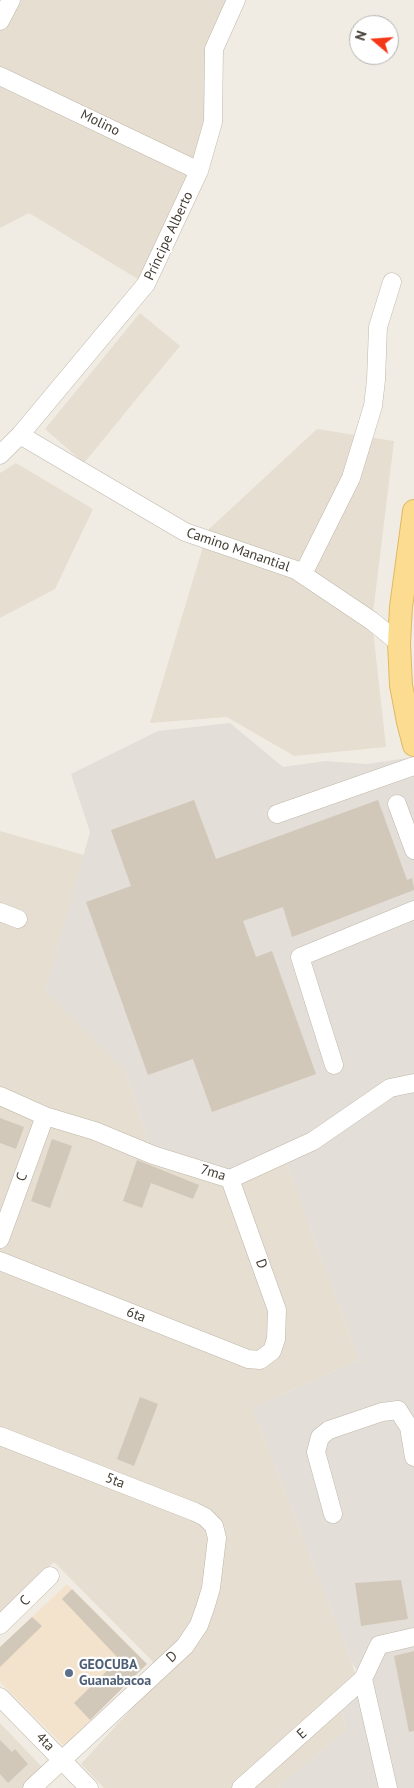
<!DOCTYPE html>
<html>
<head>
<meta charset="utf-8">
<style>
	body { margin:0 }
	#map { position:relative; width:414px; height:1788px; overflow:hidden; background:#f1ece3; font-family:"PT Sans",sans-serif }
	canvas { display:block }
	.north { position:absolute; left:349px; top:15px; width:50px; height:50px; box-sizing:border-box; background:#fff; border:1px solid #b3b1ad; border-radius:50%; rotate:288deg; font-size:14px; font-weight:700; line-height:20px; text-align:center; color:#423c33 }
	.north::after { content:''; display:block; margin:auto; width:18px; height:22px; background:#f43717; clip-path:polygon(50% 0,100% 100%,50% 72%,0 100%) }
</style>
</head>
<body>
<div id="map">
<canvas width="414" height="1788"></canvas>
<div class="north">N</div>
</div>
<script>
const ctx = document.querySelector('canvas').getContext('2d');
ctx.lineJoin = 'round';
function paint(path, color) {
  ctx.fillStyle = color;
  ctx.fill(path, 'evenodd');
}
function toPath(rows) {
  const path = new Path2D();
  for (const r of rows) {
    path.moveTo(r[0], r[1]);
    for (let i = 2; i < r.length; i += 2) path.lineTo(r[i], r[i + 1]);
  }
  return path;
}
function strokePath(path, color, width, dash) {
  ctx.strokeStyle = color;
  ctx.lineWidth = width;
  ctx.lineCap = dash ? 'butt' : 'round';
  ctx.setLineDash(dash || []);
  ctx.stroke(path);
}
function label(font, color, halo, rows, align = 'center') {
  ctx.font = font + ' "PT Sans",sans-serif';
  ctx.lineWidth = 4.5;
  ctx.setLineDash([]);
  ctx.textBaseline = 'middle';
  ctx.strokeStyle = halo;
  ctx.fillStyle = color;
  for (const [text, x, y, turn = 0] of rows) {
    ctx.save();
    ctx.translate(x, y);
    ctx.rotate((+turn || 0) * Math.PI / 180);
    ctx.textAlign = isNaN(turn) ? turn : align;
    if (halo) ctx.strokeText(text, 0, 0);
    ctx.fillText(text, 0, 0);
    ctx.restore();
  }
}
const residential = toPath([
	[0,0,236,0,214,49,213,122,146,284,29,213,0,228],
	[140,313,180,346,84,463,45,429],
	[317,429,394,441,372,621,386,747,294,756,227,717,150,723,208,530],
	[16,463,93,509,55,589,0,618,0,473],
	[0,831,84,855,45,991,125,1071,153,1155,286,1163,359,1360,252,1408,352,1663,357,1680,340,1701,346,1730,279,1786,280,1788,104,1788,81,1764,164,1673,54,1562,0,1612],
	[0,1723,44,1769,24,1788,0,1788]
]);
const commercial = toPath([
	[67,1584,147,1664,64,1746,0,1682,0,1647]
]);
const industrial = toPath([
	[230,723,283,767,325,761,367,764,414,757,414,1788,280,1788,279,1786,346,1730,340,1701,363,1679,352,1663,252,1408,359,1360,286,1163,230,1179,153,1155,125,1071,45,991,90,832,71,774,158,731]
]);
const building = toPath([
	[194,800,216,859,378,800,407,880,412,878,414,888,414,890,292,937,283,907,243,921,256,957,272,951,316,1074,212,1112,193,1059,148,1075,86,902,131,886,111,830],
	[0,1118,24,1127,16,1149,0,1143],
	[52,1139,72,1146,50,1208,31,1201],
	[137,1160,199,1185,193,1199,151,1183,142,1208,123,1201],
	[140,1397,158,1404,134,1466,117,1459],
	[401,1580,408,1619,361,1626,355,1583],
	[72,1589,147,1664,90,1720,74,1703,119,1659,62,1599],
	[32,1617,42,1626,0,1667,0,1647],
	[414,1651,414,1731,409,1732,394,1656],
	[0,1740,12,1752,15,1749,28,1764,8,1783,0,1774]
]);
const minor = toPath([
	[0,21,11,0],
	[0,76,199,171],
	[20,435,185,532,296,570,372,621,399,643],
	[0,455,20,435,146,284,199,171,213,122,214,49,236,0],
	[303,574,351,478,373,406,376,380,378,327,392,282],
	[397,804,414,850],
	[277,814,414,766],
	[0,912,18,919],
	[334,1065,300,957,414,910],
	[0,1096,45,1116,95,1131,153,1155,230,1179,313,1141,390,1088,414,1083],
	[0,1239,45,1116],
	[0,1261,248,1359,260,1360,272,1351,276,1339,277,1310,230,1179],
	[0,1436,195,1512,205,1517,214,1526,217,1538,211,1588,206,1605,199,1625,185,1646,32,1788],
	[333,1514,316,1452,320,1437,329,1430,382,1412,398,1410,409,1427,414,1457],
	[0,1625,50,1576],
	[0,1697,89,1788],
	[241,1788,363,1679],
	[388,1788,363,1679,379,1645,414,1637]
]);
const major = toPath([
	[414,511,401,607,399,643,401,685,408,722,414,745]
]);
const markers = [
	[69,1673,5,"#5c6f8a"]
];
const streetNames = [
	["Molino",100,123,26],
	["Príncipe Alberto",169,236,-65],
	["Camino Manantial",238,550,19],
	["7ma",213,1173,16],
	["C",22,1177,-70],
	["D",261,1264,70],
	["6ta",136,1315,21],
	["5ta",115,1481,21],
	["C",25,1601,-44],
	["D",172,1657,-43],
	["E",302,1734,-42],
	["4ta",45,1742,45]
];
const serviceNames = [
	["GEOCUBA",79,1665],
	["Guanabacoa",79,1681]
];
paint(residential, '#e5ded1');
paint(commercial, '#f3e3cd');
paint(industrial, '#e3ded8');
paint(building, '#d2c8b9');
strokePath(minor, '#bfb7a9', 19);
strokePath(major, '#dfb962', 24);
strokePath(minor, '#fff', 18);
strokePath(major, '#fbdc91', 22);
for (const [x, y, r, color] of markers) {
  const dot = new Path2D();
  dot.arc(x, y, r, 0, 2 * Math.PI);
  ctx.fillStyle = color;
  ctx.fill(dot);
  strokePath(dot, '#fff', 2);
}
label('14px', '#423c33', '#fff', streetNames);
label('bold 14px', '#4e5e75', '#fff', serviceNames, 'left');
</script>
</body>
</html>
